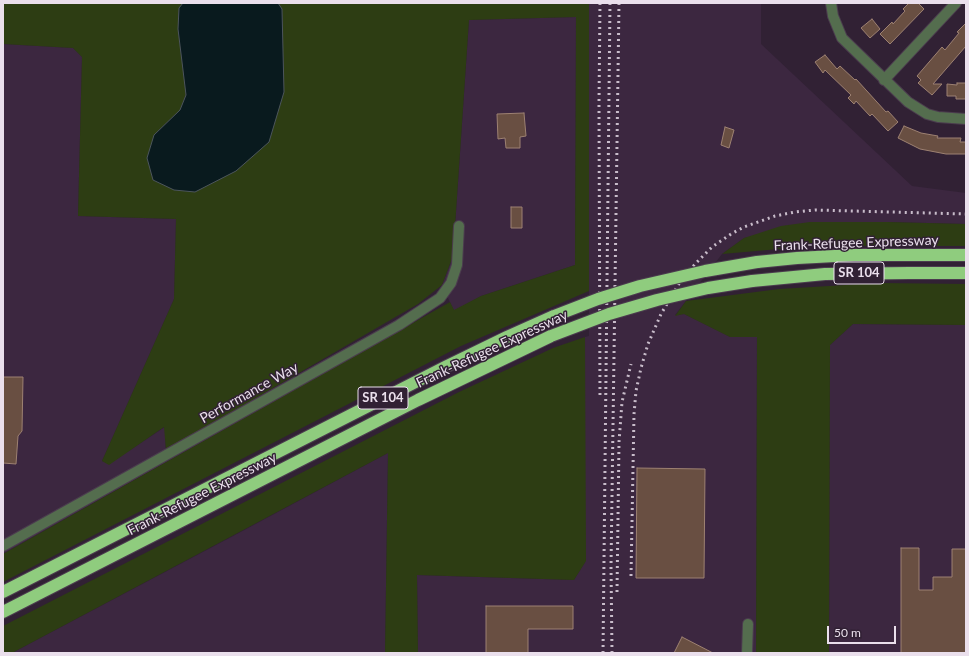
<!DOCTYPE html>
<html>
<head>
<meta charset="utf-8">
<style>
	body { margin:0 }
	#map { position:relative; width:969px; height:656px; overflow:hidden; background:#312134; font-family:Lato,sans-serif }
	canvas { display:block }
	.frame { position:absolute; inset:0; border:4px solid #eadfec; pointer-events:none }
	.scale { position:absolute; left:827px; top:626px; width:69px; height:18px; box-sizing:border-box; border:2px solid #eadfec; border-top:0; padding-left:5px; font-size:12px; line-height:14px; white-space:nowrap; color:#eadfec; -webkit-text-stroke:3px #312134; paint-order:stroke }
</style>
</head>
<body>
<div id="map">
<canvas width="969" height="656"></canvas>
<div class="frame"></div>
<div class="scale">50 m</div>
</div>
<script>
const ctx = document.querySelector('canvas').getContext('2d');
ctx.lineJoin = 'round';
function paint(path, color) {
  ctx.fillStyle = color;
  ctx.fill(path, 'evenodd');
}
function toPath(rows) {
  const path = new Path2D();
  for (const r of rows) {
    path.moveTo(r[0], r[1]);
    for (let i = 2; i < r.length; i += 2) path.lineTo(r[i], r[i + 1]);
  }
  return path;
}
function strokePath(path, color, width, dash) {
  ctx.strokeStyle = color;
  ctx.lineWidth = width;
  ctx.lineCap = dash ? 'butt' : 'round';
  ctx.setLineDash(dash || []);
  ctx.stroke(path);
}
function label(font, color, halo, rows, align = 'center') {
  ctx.font = font + ' Lato,sans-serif';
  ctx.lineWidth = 3;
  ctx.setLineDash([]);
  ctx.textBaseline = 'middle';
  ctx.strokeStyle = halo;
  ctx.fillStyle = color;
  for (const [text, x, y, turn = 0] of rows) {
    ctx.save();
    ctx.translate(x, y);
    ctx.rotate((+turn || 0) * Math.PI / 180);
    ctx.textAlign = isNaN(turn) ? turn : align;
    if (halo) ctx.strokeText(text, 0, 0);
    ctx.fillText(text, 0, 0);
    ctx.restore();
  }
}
const built = toPath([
	[589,3,761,3,761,44,912,186,966,193,966,224,888,222,744,238,722,254,675,315,684,314,730,337,757,337,756,653,418,653,417,575,574,580,585,562,585,337,589,336],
	[576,17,575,265,481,296,454,311,442,285,453,256,469,20],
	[3,44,73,48,82,57,78,216,176,219,174,299,102,461,109,464,165,427,166,462,3,554],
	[853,324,966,325,966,653,829,653,830,345],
	[388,453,385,653,12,653,237,534]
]);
const green = toPath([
	[3,3,183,3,179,8,178,29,186,94,180,110,154,135,284,92,282,9,278,3,589,3,589,291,461,346,3,582,3,554,450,302,454,310,481,296,575,265,576,17,469,20,453,256,442,285,418,304,166,450,164,427,109,465,102,461,174,299,176,219,78,216,82,57,73,48,3,44],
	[810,222,888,222,966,224,966,246,814,246,722,254,744,238,781,226],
	[879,283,966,284,966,325,853,324,830,345,829,653,756,653,757,337,730,337,684,314,675,316,686,301,779,289],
	[585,337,586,561,574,580,417,575,418,653,385,653,388,453,12,653,3,653,3,626,459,392,553,348]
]);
const water = toPath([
	[183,3,278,3,282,9,284,92,269,142,236,171,195,192,174,190,153,180,147,158,154,135,180,110,186,95,178,29,179,8,183,3]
]);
const building = toPath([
	[909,3,918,3,924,9,890,44,880,34,892,22,893,24,905,11,903,9,909,3],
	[872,19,880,29,870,38,861,28,872,19],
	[966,23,966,46,933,84,942,84,932,95,918,83,921,80,917,76,942,47,945,50,959,33,957,32,966,23],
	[825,55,837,69,840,66,855,80,856,79,886,112,888,111,898,122,888,131,872,114,870,116,856,101,854,104,848,98,851,95,825,70,823,73,815,62,825,55],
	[957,83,966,83,966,99,956,99,956,96,947,96,947,84,957,85,957,83],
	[524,113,526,136,520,137,520,148,506,148,505,138,498,139,497,114,524,113],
	[904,126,921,133,938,136,937,138,961,138,960,142,966,142,966,154,946,154,920,149,898,138,904,126],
	[725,127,734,130,729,148,721,145,725,127],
	[511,207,522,207,522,228,511,228,511,207],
	[3,377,23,377,22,431,18,436,16,464,3,463,3,377],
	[637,468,705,469,704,578,636,578,637,468],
	[901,548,919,548,919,590,933,590,933,577,952,577,952,549,966,549,966,653,901,653,901,548],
	[486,606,573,606,573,629,528,629,528,653,486,653,486,606],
	[682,637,713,653,674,653,682,637]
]);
const minor = toPath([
	[831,3,833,16,842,38,908,102,927,114,938,117,966,119],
	[884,80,956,3],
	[3,546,399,325,440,298,451,283,457,265,459,226],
	[747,653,748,624]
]);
const highway = toPath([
	[757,262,797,258,854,255,966,255],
	[752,281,825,274,909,273,966,273],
	[3,592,445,367,507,337,554,316],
	[3,612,418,400,551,336]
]);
const rail = toPath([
	[600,3,599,104,600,399],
	[631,576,634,414,636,391,641,368,648,344,661,314,680,282,696,263,712,247,731,234,744,227,775,216,795,212,815,210,966,214],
	[617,592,619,442,622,402,631,364],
	[603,653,610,3],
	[612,653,611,566,619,3]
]);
const highwayBridge = toPath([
	[554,316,598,299,640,286,705,271,757,262],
	[551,336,609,314,657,300,708,288,752,281]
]);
const shields = [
	[859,273,50],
	[383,398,50]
];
const shieldNames = [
	["SR 104",859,273],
	["SR 104",383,398]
];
const streetNames = [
	["Frank-Refugee Expressway",856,243,-2],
	["Frank-Refugee Expressway",492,349,-25],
	["Performance Way",249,393,-29],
	["Frank-Refugee Expressway",202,494,-27]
];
paint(built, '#3c2740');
paint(green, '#2d3d13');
paint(water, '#091a1e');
strokePath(water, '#4c555c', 1);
paint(building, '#694f42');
strokePath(building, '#9d8172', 1);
strokePath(minor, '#4b3c4e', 12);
strokePath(highway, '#4b3c4e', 14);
strokePath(minor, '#546d4e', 10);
strokePath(highway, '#8fcc7e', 12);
strokePath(rail, '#c8bcca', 3, [2, 4]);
strokePath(highwayBridge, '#4b3c4e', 14, []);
strokePath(highwayBridge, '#8fcc7e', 12);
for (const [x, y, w] of shields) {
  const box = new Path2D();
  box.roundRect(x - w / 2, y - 11, w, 22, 3);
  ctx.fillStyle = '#312134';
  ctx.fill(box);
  strokePath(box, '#eadfec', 1);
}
label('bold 13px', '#eadfec', null, shieldNames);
label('14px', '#eadfec', '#312134', streetNames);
</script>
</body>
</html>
